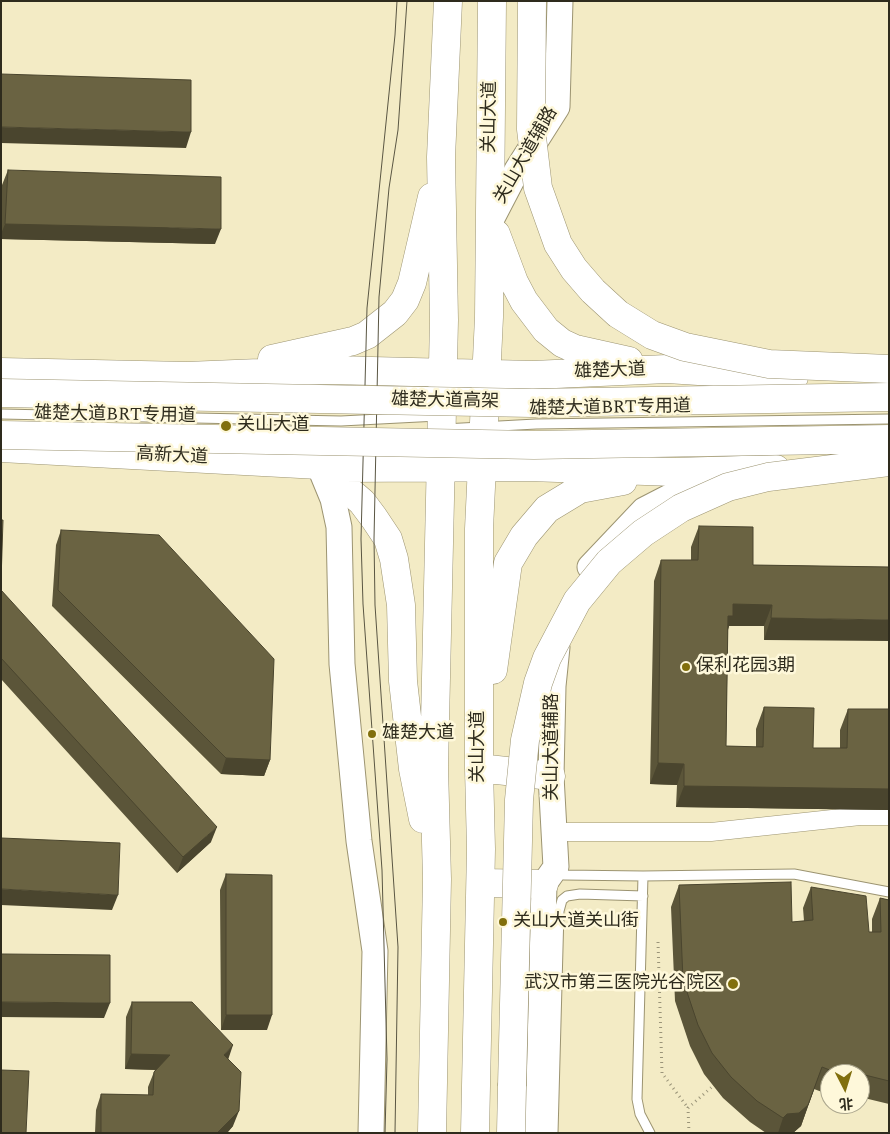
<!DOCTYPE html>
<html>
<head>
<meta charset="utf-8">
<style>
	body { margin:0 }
	#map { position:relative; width:890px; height:1134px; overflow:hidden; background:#f3ebc5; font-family:Spectral,"Noto Sans SC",serif }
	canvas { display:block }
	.frame { position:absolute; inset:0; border:2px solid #2e2b1d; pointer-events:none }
	.north { position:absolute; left:820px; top:1064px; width:50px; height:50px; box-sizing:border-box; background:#fef8da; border:1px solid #aba68e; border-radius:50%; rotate:175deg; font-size:14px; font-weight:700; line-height:20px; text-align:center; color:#2e2b1d }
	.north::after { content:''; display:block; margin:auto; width:18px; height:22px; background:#816f0d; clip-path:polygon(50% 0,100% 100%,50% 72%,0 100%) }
</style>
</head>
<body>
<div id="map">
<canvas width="890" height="1134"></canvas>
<div class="frame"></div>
<div class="north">北</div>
</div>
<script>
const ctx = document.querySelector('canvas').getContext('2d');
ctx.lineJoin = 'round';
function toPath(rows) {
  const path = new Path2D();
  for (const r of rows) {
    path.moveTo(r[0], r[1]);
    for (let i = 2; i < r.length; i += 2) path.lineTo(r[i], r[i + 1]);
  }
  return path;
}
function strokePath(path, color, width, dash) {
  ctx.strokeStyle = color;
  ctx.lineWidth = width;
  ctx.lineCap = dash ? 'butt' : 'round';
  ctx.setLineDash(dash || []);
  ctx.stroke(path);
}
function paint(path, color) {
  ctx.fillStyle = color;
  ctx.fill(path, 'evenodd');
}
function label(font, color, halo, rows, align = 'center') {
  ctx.font = font + ' Spectral,"Noto Sans SC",serif';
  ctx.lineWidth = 5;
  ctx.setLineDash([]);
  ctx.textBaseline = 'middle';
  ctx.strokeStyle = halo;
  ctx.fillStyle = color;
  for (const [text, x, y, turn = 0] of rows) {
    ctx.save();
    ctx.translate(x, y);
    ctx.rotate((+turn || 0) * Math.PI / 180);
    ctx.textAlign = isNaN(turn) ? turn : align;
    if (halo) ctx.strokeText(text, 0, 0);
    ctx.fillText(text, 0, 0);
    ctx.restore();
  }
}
const path = toPath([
	[658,942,662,1073,688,1108],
	[689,1133,688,1108,713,1086]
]);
const service = toPath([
	[1,414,341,421,438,416],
	[444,429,536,424,889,419],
	[557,867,564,875,643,876],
	[553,1133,559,911,562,900,567,896,580,894,643,896],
	[650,1133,640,1114,637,1099,643,876,794,874,889,892]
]);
const minor = toPath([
	[554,832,711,832,860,816,889,816]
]);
const secondary = toPath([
	[491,220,517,170,557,107,560,1],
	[319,465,333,499,339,527,342,664,359,841,375,951,371,1133],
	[590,567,644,510,677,493,722,480],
	[538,1133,544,884,556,867,551,776,553,686,557,647]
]);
const primary = toPath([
	[496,234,514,282,524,301,546,330,562,343,575,349,629,361],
	[272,359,353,341,367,335,395,313,405,300,412,283,432,197],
	[1,372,187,376,332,370,533,375,667,369,794,377],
	[1,448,319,465,342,468,529,467,675,472,776,469],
	[319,465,362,502,374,518,388,539,394,559,401,605,403,681,413,769,423,819],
	[493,670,508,563,524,536,547,509,580,489,623,481],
	[479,768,551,776],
	[481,883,544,884],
	[432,1133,437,879,434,767,444,320,441,157,448,1],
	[475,1133,481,849,479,768,479,529,489,317,492,1]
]);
const trunk = toPath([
	[511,1133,512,1086]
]);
const tram = toPath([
	[385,1133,387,1059,382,870,363,604,361,539,367,308,395,35,397,1],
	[395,1133,398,947,375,605,374,539,379,297,389,188,398,130,407,1]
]);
const trunkBridge = toPath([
	[532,1,531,129,538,188,558,244,574,269,593,291,618,314,652,335,685,347,769,364,889,369],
	[1,393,532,403,889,397],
	[1,435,534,445,889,439],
	[512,1086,519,800,525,740,538,683,547,658,577,601,609,562,643,533,681,508,728,487,768,477,889,462]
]);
const wall = toPath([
	[8,170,215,244,1,239,2,185],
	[699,526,753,565,889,567,764,640,764,626,729,626,728,630,726,746,756,747,756,729,764,707,813,748,840,748,840,730,848,709,889,709,889,810,676,807,677,785,650,784,654,581,661,560,691,560,691,547],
	[61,530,270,760,264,776,221,774,52,606,56,545],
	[1,590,211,842,177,873,1,679],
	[226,874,267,1030,221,1030,220,890],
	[679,885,792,922,804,921,803,908,811,887,869,932,872,932,872,919,880,898,889,900,889,1104,860,1097,860,1074,830,1074,830,1095,814,1089,801,1126,793,1133,766,1133,750,1122,723,1098,704,1074,690,1046,675,1001,671,907],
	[132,1002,228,1059,233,1126,227,1133,95,1133,96,1110,101,1094,148,1095,148,1087,154,1072,155,1070,125,1069,126,1017]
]);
const shadedWall = toPath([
	[1,127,191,132,186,148,1,143],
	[5,224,221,229,215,244,1,239,1,234],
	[733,604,772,605,764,626,729,626,725,638,720,637],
	[771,618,889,620,889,641,764,640],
	[226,758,270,760,264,776,221,774],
	[658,763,684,764,677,785,650,784],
	[684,786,889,789,889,810,676,807],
	[217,827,211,842,177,873,183,857],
	[1,889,118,895,112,910,1,905],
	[1,1002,110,1003,104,1018,1,1017],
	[226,1015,272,1015,267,1030,221,1030],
	[233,1045,228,1060,224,1055],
	[131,1054,170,1055,164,1070,125,1069],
	[822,1067,801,1126,793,1133,778,1133,783,1118],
	[239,1111,233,1126,227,1133,217,1133]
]);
const building = toPath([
	[1,74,191,80,191,132,1,127,1,74],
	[8,170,221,177,221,229,5,224,8,170],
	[1,520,3,520,1,581,1,520],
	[699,526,753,527,753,565,889,567,889,620,771,618,772,605,733,604,733,616,728,616,726,746,763,747,764,707,814,708,813,748,847,748,848,709,889,709,889,789,684,786,684,764,658,763,661,560,698,560,699,526],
	[61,530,159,535,274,659,270,760,226,758,58,590,61,530],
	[1,590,217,827,183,857,1,658,1,590],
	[1,838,120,843,118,895,1,889,1,838],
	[226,874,272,875,272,1015,226,1015,226,874],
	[791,882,792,922,813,920,811,887,866,896,869,932,881,932,880,898,889,900,889,1081,865,1075,863,1082,860,1081,860,1074,840,1074,822,1067,808,1105,799,1113,787,1114,783,1118,757,1101,731,1077,712,1053,698,1025,683,980,679,885,791,882],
	[1,954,110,955,110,1003,1,1002,1,954],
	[132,1002,192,1002,233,1045,224,1055,241,1072,239,1111,217,1133,101,1133,101,1094,153,1095,154,1072,170,1055,131,1054,132,1002],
	[1,1070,29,1071,26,1133,1,1133,1,1070]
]);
const markers = [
	[226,426,6,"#816f0d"],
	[686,667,5,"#816f0d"],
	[372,734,5,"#816f0d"],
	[503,922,5,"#816f0d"],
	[733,984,6,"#816f0d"]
];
const streetNames = [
	["关山大道",491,117,-89],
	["关山大道辅路",527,156,-60],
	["雄楚大道",610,372,-2],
	["雄楚大道高架",445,402,1],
	["雄楚大道BRT专用道",610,409,-1],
	["雄楚大道BRT专用道",115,416,1],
	["高新大道",172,457,3],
	["关山大道",479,747,-90],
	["关山大道辅路",553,747,-90]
];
const poiNames = [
	["关山大道",237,426],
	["保利花园3期",696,667],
	["雄楚大道",382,734],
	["关山大道关山街",513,922],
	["武汉市第三医院光谷院区",722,984,"right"]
];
strokePath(service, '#9c9471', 11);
strokePath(minor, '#9c9471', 19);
strokePath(secondary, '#9c9471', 27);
strokePath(primary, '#9c9471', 29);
strokePath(trunk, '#9c9471', 29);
strokePath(path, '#9a9479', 3, [1, 4]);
strokePath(service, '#fff', 9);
strokePath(minor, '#fff', 18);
strokePath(secondary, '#fff', 25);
strokePath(primary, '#fff', 28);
strokePath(trunk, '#fff', 28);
strokePath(tram, '#5a5643', 1);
strokePath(trunkBridge, '#9c9471', 29, []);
strokePath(trunkBridge, '#fff', 28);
paint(wall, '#5b5539');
paint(shadedWall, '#4a452e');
paint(building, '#6a6342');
strokePath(building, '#4a452e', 1);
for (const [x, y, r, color] of markers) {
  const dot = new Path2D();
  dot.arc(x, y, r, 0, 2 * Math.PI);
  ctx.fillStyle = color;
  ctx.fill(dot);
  strokePath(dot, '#fef8da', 2);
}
label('18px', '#2e2b1d', '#fef8da', streetNames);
label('18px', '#2e2b1d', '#fef8da', poiNames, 'left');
</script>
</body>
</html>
